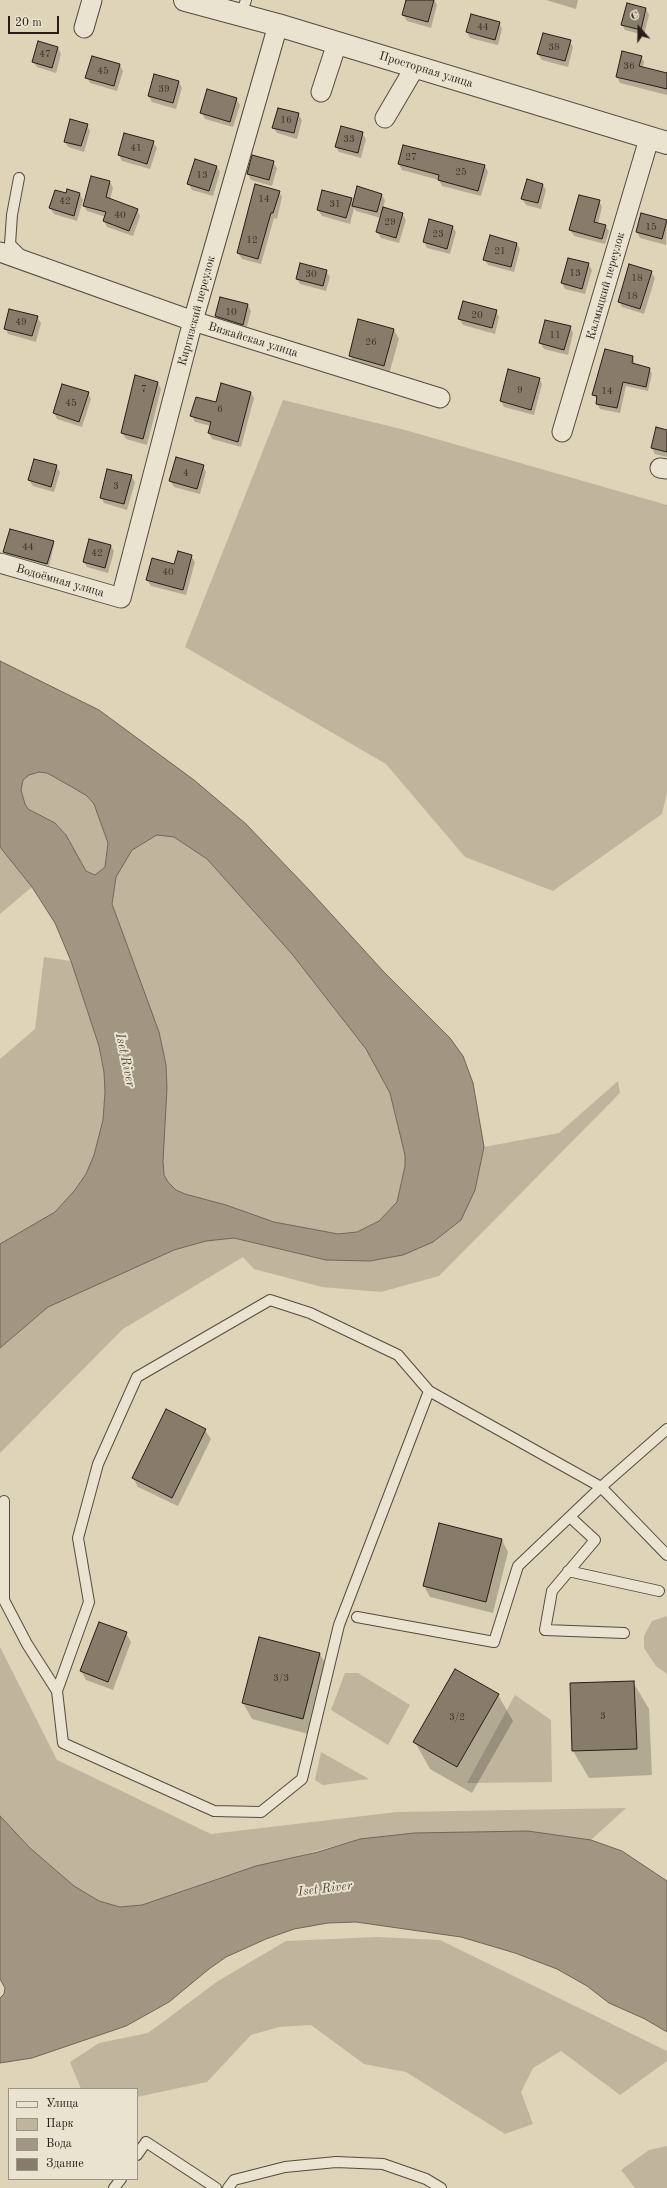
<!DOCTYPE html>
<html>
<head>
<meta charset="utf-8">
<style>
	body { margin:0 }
	#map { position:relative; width:667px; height:2188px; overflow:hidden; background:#ded4b7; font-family:"Old Standard TT",serif }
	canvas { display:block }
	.legend { position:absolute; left:8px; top:2088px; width:130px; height:92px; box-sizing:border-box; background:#eae3d0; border:1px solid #9c9486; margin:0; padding:5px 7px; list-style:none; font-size:12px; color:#281d17 }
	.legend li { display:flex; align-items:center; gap:8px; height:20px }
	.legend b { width:20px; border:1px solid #9c9486 }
	.north { position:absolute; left:619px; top:8px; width:40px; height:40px; -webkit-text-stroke:3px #eae3d0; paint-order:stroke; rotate:340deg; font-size:11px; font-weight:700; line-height:16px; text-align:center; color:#281d17 }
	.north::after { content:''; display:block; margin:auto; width:14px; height:18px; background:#281d17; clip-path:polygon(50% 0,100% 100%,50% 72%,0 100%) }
	.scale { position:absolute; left:8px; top:16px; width:51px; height:18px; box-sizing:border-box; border:2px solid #281d17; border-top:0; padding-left:5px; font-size:12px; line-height:14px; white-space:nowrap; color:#281d17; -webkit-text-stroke:3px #eae3d0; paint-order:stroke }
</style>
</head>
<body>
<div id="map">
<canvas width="667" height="2188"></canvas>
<ul class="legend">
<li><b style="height:5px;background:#eae3d0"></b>Улица</li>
<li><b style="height:11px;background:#bfb59c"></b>Парк</li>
<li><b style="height:11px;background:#a09681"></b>Вода</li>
<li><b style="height:11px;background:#877c6a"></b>Здание</li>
</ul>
<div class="north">С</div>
<div class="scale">20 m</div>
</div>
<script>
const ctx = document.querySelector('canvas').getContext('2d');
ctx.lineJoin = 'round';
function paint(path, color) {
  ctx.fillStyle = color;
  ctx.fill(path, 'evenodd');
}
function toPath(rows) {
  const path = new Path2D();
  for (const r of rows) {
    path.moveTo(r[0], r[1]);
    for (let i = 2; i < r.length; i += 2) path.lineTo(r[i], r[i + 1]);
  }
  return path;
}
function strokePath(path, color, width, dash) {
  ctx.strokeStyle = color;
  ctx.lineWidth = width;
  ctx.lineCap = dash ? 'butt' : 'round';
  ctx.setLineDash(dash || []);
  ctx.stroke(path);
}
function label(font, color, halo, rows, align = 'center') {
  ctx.font = font + ' "Old Standard TT",serif';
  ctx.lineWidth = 4;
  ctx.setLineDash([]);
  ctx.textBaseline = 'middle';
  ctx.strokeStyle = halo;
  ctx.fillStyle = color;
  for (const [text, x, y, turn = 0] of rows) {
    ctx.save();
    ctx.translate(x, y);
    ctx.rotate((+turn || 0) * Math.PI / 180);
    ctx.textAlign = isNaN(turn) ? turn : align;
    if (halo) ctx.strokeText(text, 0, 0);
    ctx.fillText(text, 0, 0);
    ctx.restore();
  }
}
const green = toPath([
	[283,400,405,430,667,505,667,792,662,814,553,891,465,857,386,764,185,647],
	[39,772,47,773,72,787,87,796,94,804,108,843,105,867,95,875,86,871,66,835,55,823,28,809,25,804,21,790,23,780,29,775],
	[158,835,174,837,207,859,292,954,366,1049,390,1093,405,1155,405,1166,397,1202,379,1221,357,1232,338,1234,274,1222,226,1205,185,1194,176,1191,168,1182,164,1175,163,1161,167,1088,166,1065,112,904,116,877,132,850],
	[0,847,32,887,0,914],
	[44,957,71,961,99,1046,104,1072,105,1092,103,1120,94,1155,86,1174,75,1190,55,1212,0,1244,0,1059,35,1029],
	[618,1081,620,1093,439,1276,381,1292,322,1287,254,1269,243,1257,123,1329,0,1453,0,1348,48,1307,174,1250,206,1241,234,1238,326,1260,370,1261,475,1190,484,1147,559,1133],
	[667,1616,667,1674,656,1666,644,1648,644,1636,652,1621],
	[0,1647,57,1760,211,1834,397,1812,626,1808,591,1840,528,1831,414,1833,360,1839,222,1877,142,1905,120,1907,99,1901,74,1886,30,1848,0,1816],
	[345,1673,358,1673,410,1705,388,1745,331,1710],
	[515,1695,551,1720,552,1782,467,1783],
	[321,1752,369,1779,323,1785,315,1780],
	[377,1937,440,1940,667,2051,667,2061,620,2095,561,2051,533,2068,521,2092,533,2124,505,2134,406,2072,364,2064,311,2025,279,2027,251,2035,207,2082,137,2097,137,2089,81,2089,70,2062,99,2043,148,2033,218,1981,286,1941],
	[667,2146,667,2188,635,2188,621,2170,649,2150]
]);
const water = toPath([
	[0,661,99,710,194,780,246,824,311,892,383,971,450,1038,463,1056,473,1083,484,1147,475,1190,461,1220,433,1242,403,1255,370,1261,326,1260,234,1238,206,1241,174,1250,48,1307,0,1348,0,1244,55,1212,75,1190,86,1174,94,1155,103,1120,105,1092,104,1072,99,1046,71,961,55,923,32,887,0,847,0,661],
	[39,772,47,773,72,787,87,796,94,804,108,843,105,867,95,875,86,871,66,835,55,823,28,809,25,804,21,790,23,780,29,775,39,772],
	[157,835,174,837,207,859,292,954,366,1049,390,1093,405,1155,405,1166,397,1202,379,1221,357,1232,338,1234,274,1222,226,1205,185,1194,176,1190,168,1182,164,1175,163,1161,167,1088,166,1065,159,1032,112,904,116,877,132,850,157,835],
	[0,1816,30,1848,74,1886,99,1901,120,1907,142,1905,256,1866,318,1852,360,1839,414,1833,528,1831,591,1840,622,1851,667,1881,667,2032,645,2019,609,2003,587,1986,557,1969,515,1953,461,1937,356,1922,328,1923,294,1929,266,1939,226,1957,209,1969,169,2002,126,2026,32,2058,0,2063,0,1998,4,1994,5,1988,0,1979,0,1816]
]);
const shadow = toPath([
	[407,0,434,0,437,5,431,28,407,21,403,15],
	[546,0,578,0,576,9],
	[646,9,649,15,644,35,625,30,622,24],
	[499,23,502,29,498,45,470,38,467,32],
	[570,41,573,47,568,67,542,60,538,54],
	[58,48,61,54,56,73,37,67,33,62],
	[623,52,641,56,644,62,643,68,667,74,667,95,620,83,617,77],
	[120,65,123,71,117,91,90,83,87,77],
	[155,75,179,82,182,88,176,109,152,102,149,96],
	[236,99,240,105,233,127,205,119,202,113],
	[298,114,302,120,297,139,277,133,273,127],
	[87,125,90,131,84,152,68,147,65,141],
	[362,133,366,139,361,158,339,152,336,147],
	[125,134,153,142,157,148,150,169,122,161,119,155],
	[253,157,273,162,277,168,272,186,251,180,248,174],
	[399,164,485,166,488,172,481,196,442,186,439,180,402,170],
	[217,167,220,172,213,196,192,190,189,184],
	[92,177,110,182,113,188,110,200,137,210,140,216,133,236,107,227,104,221,106,217,87,211,84,206],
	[542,184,546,190,541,209,526,205,522,199],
	[279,192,282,197,277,219,274,218,261,264,242,259,238,253],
	[67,194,80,194,83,200,77,221,54,214,50,208],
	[381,194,385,200,383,208,402,214,406,220,399,243,381,238,377,232,381,218,356,211,354,208,350,224,322,216,318,210,351,199,353,203],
	[599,201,602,207,598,224,605,226,609,231,605,244,574,236,570,230],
	[642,214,667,221,666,245,640,238,637,232],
	[452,226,456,232,450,254,427,248,424,242],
	[517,244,520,249,514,272,488,265,484,259],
	[588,264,592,270,585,294,565,289,562,283],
	[326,271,330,277,326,291,300,284,297,279],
	[651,272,655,278,644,314,622,307,619,301],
	[248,305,251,311,246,330,219,322,216,316],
	[496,311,499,317,495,334,463,325,459,319],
	[37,317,41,323,36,342,8,334,5,328],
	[570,327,573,333,568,355,544,349,540,343],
	[394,330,399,339,389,374,355,365,350,356],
	[633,357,635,365,649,368,652,374,648,391,626,386,620,413,600,409,597,404,597,400,593,394],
	[509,371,539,378,542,384,534,415,504,407,501,401],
	[158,383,161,389,147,445,126,439,122,433],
	[88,393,91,399,82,427,57,419,54,413],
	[251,393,254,398,241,447,212,439,209,433,211,426,195,422,192,416,217,404],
	[667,431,667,457,655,454,652,448],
	[56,466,60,472,54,492,33,486,29,480],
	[203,466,206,472,200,494,174,487,170,481],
	[131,476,135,482,127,510,104,503,101,497],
	[53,542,54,545,49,566,6,554,4,552],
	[111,546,114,551,108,573,87,567,84,562],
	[191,556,195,562,186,595,151,586,147,580],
	[205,1430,211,1439,178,1506,138,1487,133,1478],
	[502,1540,508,1552,493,1613,430,1597,424,1586],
	[126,1633,131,1642,113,1690,86,1680,81,1671],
	[259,1638,320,1654,329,1671,312,1735,252,1719,243,1703],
	[633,1682,649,1709,652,1775,589,1778,573,1751],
	[498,1695,513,1721,472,1793,430,1769,415,1742]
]);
const building = toPath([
	[406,0,434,0,428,22,402,15,406,0],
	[627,3,646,8,641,30,621,25,627,3],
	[471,14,500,22,495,40,466,32,471,14],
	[543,33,571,40,565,61,537,54,543,33],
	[38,41,58,47,52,68,32,62,38,41],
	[622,51,642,56,639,66,667,73,667,89,616,77,622,51],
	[92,56,120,64,114,86,85,78,92,56],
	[154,74,179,81,173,103,148,96,154,74],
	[207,89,237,98,230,122,200,113,207,89],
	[278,108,299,113,294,133,272,128,278,108],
	[70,119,88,124,81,146,64,142,70,119],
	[341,126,363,132,358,153,335,147,341,126],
	[124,133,154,141,147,164,118,155,124,133],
	[403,145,485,165,478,191,438,180,439,175,398,164,403,145],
	[252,155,274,161,269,180,247,174,252,155],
	[195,159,217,166,209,191,187,184,195,159],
	[91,176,110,181,106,197,138,209,129,231,103,221,106,212,83,206,91,176],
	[527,179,543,184,538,203,521,199,527,179],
	[255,184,280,191,273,213,271,213,258,259,237,253,255,184],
	[357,186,382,194,377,212,352,206,357,186],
	[67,189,80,193,74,216,49,208,55,190,66,193,67,189],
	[322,190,352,198,346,218,317,210,322,190],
	[579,195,600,200,594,222,606,225,602,239,569,230,579,195],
	[383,207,403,213,396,238,376,232,383,207],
	[641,213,667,220,662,239,636,232,641,213],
	[429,219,453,226,447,249,423,242,429,219],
	[490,235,517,243,511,267,483,260,490,235],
	[568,258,589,263,582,289,561,283,568,258],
	[300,263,327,270,323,286,296,279,300,263],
	[629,264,652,271,640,309,618,302,629,264],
	[220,297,248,304,243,325,215,316,220,297],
	[463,301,497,310,492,328,458,319,463,301],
	[9,309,38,316,32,336,4,329,9,309],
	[358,319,394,329,384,366,349,356,358,319],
	[545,320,571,326,564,350,539,343,545,320],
	[605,349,633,356,632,363,650,368,646,387,623,382,617,408,596,404,597,396,592,395,605,349],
	[508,369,540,378,531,410,500,401,508,369],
	[135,375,158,382,143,439,121,433,135,375],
	[221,383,251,392,238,442,208,433,211,422,190,416,196,397,216,402,221,383],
	[62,384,89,392,79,422,53,413,62,384],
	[656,427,667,430,667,452,651,448,656,427],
	[176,457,204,465,197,489,169,481,176,457],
	[34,459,57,465,51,487,28,480,34,459],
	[107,469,132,475,124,504,100,498,107,469],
	[10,529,54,541,47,564,3,552,10,529],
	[89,539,111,545,105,568,83,562,89,539],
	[178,551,192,555,183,590,146,580,152,558,174,564,178,551],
	[166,1409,206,1429,172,1498,132,1478,166,1409],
	[439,1523,502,1539,486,1602,423,1586,439,1523],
	[99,1622,127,1632,108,1682,80,1671,99,1622],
	[259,1637,320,1653,303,1719,242,1703,259,1637],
	[455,1669,499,1694,457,1767,413,1742,455,1669],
	[634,1681,637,1749,572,1751,570,1683,634,1681]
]);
const service = toPath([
	[241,14,246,0],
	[19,178,12,215,10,244,21,255],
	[4,1501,4,1600,27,1644,57,1691,63,1743,214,1811,261,1812,302,1779,339,1625,429,1391],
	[570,1517,595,1540,552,1591,545,1630,624,1633],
	[568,1571,659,1591],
	[357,1617,494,1642,518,1566,601,1487,667,1429],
	[57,1691,89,1602,78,1538,98,1464,137,1377,270,1300,310,1313,398,1355,429,1391,601,1487,667,1555],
	[137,2155,146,2142,216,2188],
	[114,2188,121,2179],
	[228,2188,234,2180,285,2167,336,2162,383,2164,426,2179,441,2188]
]);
const minor = toPath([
	[84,28,92,0],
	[321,92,337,43],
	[385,118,415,67],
	[0,252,193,321,440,398],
	[562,432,649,139],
	[660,468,667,469],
	[0,563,121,598,193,321,278,25]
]);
const tertiary = toPath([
	[185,0,278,25,667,143]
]);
const numberNames = [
	["44",483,27],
	["38",554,47],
	["47",45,54],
	["36",629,66],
	["45",103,71],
	["39",164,89],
	["16",286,120],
	["33",349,139],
	["41",136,148],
	["27",411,157],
	["25",461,172],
	["13",202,175],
	["14",264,199],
	["42",65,201],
	["31",335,204],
	["40",120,215],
	["29",390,222],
	["15",651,227],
	["23",438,234],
	["12",252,240],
	["21",500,251],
	["13",575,273],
	["30",311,274],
	["18",637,278],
	["18",632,296],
	["10",231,312],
	["20",477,315],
	["49",21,322],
	["11",555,335],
	["26",371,342],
	["7",144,389],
	["9",520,390],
	["14",607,391],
	["45",71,403],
	["6",220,409],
	["4",186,473],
	["3",116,486],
	["44",28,547],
	["42",97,553],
	["40",168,572],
	["3/3",281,1678],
	["3",603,1716],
	["3/2",457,1717]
];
const streetNames = [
	["Просторная улица",426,70,17],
	["Калмыцкий переулок",606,286,-74],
	["Киргизский переулок",197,311,-75],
	["Вижайская улица",253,340,17],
	["Водоёмная улица",60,581,16]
];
const waterNames = [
	["Iset River",125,1060,78],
	["Iset River",325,1889,-7]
];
paint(green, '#bfb59c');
paint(water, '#a09681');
strokePath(water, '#706657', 1);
paint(shadow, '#0003');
paint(building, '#877c6a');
strokePath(building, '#281d17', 1);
strokePath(service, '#564b3f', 12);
strokePath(minor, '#564b3f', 21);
strokePath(tertiary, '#564b3f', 24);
strokePath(service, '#eae3d0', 10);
strokePath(minor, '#eae3d0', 19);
strokePath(tertiary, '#eae3d0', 22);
label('10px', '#40352c', null, numberNames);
label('12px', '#281d17', '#eae3d0', streetNames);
label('italic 13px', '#52473c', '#eae3d0', waterNames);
</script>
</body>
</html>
